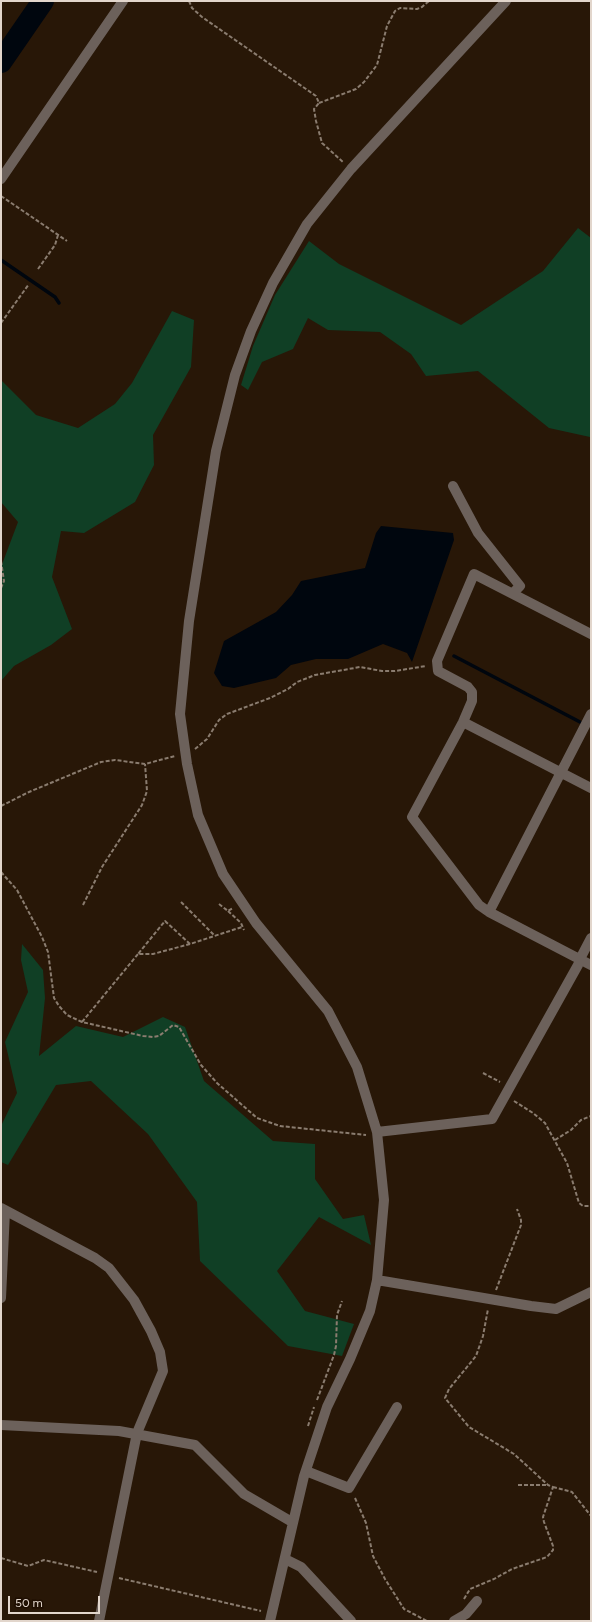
<!DOCTYPE html>
<html>
<head>
<meta charset="utf-8">
<style>
	body { margin:0 }
	#map { position:relative; width:592px; height:1622px; overflow:hidden; background:#281707; font-family:Figtree,sans-serif }
	canvas { display:block }
	.frame { position:absolute; inset:0; border:2px solid #e2d6cc; pointer-events:none }
	.scale { position:absolute; left:8px; top:1596px; width:92px; height:18px; box-sizing:border-box; border:2px solid #e2d6cc; border-top:0; padding-left:5px; font-size:12px; line-height:14px; white-space:nowrap; color:#e2d6cc; -webkit-text-stroke:3px #1e0e01; paint-order:stroke }
</style>
</head>
<body>
<div id="map">
<canvas width="592" height="1622"></canvas>
<div class="frame"></div>
<div class="scale">50 m</div>
</div>
<script>
const ctx = document.querySelector('canvas').getContext('2d');
ctx.lineJoin = 'round';
function paint(path, color) {
  ctx.fillStyle = color;
  ctx.fill(path, 'evenodd');
}
function toPath(rows) {
  const path = new Path2D();
  for (const r of rows) {
    path.moveTo(r[0], r[1]);
    for (let i = 2; i < r.length; i += 2) path.lineTo(r[i], r[i + 1]);
  }
  return path;
}
function strokePath(path, color, width, dash) {
  ctx.strokeStyle = color;
  ctx.lineWidth = width;
  ctx.lineCap = dash ? 'butt' : 'round';
  ctx.setLineDash(dash || []);
  ctx.stroke(path);
}
const green = toPath([
	[578,228,591,238,590,437,549,428,478,371,426,376,411,354,380,332,328,330,308,318,293,349,262,362,248,390,241,385,253,346,275,295,309,241,339,264,461,325,543,271],
	[172,311,194,320,191,367,153,435,154,465,135,502,84,533,61,531,52,577,72,629,51,645,14,666,1,681,1,567,18,522,1,502,1,380,36,415,78,428,115,404,132,383],
	[22,944,43,970,45,998,39,1056,76,1026,123,1037,163,1017,185,1027,204,1081,273,1141,315,1144,315,1179,343,1219,364,1215,371,1245,319,1217,277,1271,305,1311,354,1324,342,1356,288,1346,200,1261,197,1202,148,1134,91,1081,56,1085,8,1165,1,1162,1,1126,17,1093,5,1042,28,992,21,960]
]);
const water = toPath([
	[381,526,453,533,454,540,412,662,407,653,383,644,348,659,316,659,291,665,276,678,234,688,222,686,214,673,224,641,276,612,292,595,301,581,365,568,376,533]
]);
const stream = toPath([
	[1,260,55,297,59,303],
	[454,656,580,722]
]);
const river = toPath([
	[1,62,43,1]
]);
const path = toPath([
	[189,1,192,8,202,17,316,96,319,103,314,109,316,121,322,143,343,162],
	[319,103,356,89,364,82,377,65,387,26,395,11,400,8,417,9,422,7,429,1],
	[1,196,67,241],
	[38,269,55,245,58,235],
	[1,323,29,284],
	[1,561,4,581,1,588],
	[195,749,207,739,219,720,227,714,270,698,288,689,297,682,315,675,360,667,382,671,395,671,426,666],
	[1,806,29,792,101,762,115,760,145,764,175,756],
	[1,872,17,890,42,937,48,952,54,998,59,1006,67,1015,82,1022,143,1036,153,1037,159,1036,173,1025,179,1027,201,1065,217,1083,257,1118,280,1126,366,1135],
	[181,902,215,936],
	[219,904,228,911,233,908],
	[83,905,102,867,142,805,147,791,145,764],
	[228,911,241,923,244,930],
	[190,944,165,921,138,954,153,954,190,944,242,927],
	[82,1022,138,954],
	[483,1073,500,1082],
	[514,1101,533,1113,545,1123,567,1163,579,1203,583,1206,591,1206],
	[555,1140,571,1130,581,1120,591,1116],
	[496,1290,521,1225,521,1220,517,1209],
	[317,1400,334,1355,336,1346,337,1315,342,1301],
	[308,1426,314,1407],
	[518,1485,548,1485],
	[553,1487,572,1492,591,1516],
	[355,1498,366,1523,373,1556,385,1579,404,1609,427,1621],
	[1,1558,28,1566,44,1560,97,1572],
	[119,1578,261,1611],
	[464,1599,470,1589,494,1579,512,1569,547,1557,553,1550,553,1546,544,1522,543,1517,553,1487,548,1485,514,1454,469,1427,445,1398,449,1389,476,1356,483,1336,488,1309]
]);
const minor = toPath([
	[1,179,123,1],
	[453,486,478,533,520,586,513,593],
	[591,634,474,574,437,661,438,671,468,687,472,692,472,701,463,722,412,817,479,905,489,912,591,965],
	[463,722,591,788],
	[489,912,591,714],
	[377,1132,492,1119,578,965,580,959,591,938],
	[1,1208,95,1258,109,1268,134,1300,151,1331,160,1352,163,1371,137,1433,99,1621],
	[377,1280,531,1306,556,1309,591,1292],
	[1,1298,5,1211],
	[1,1425,119,1431,195,1445,244,1494,292,1522],
	[306,1471,349,1488,397,1407],
	[285,1559,301,1567,351,1621],
	[270,1621,304,1476,327,1407,350,1359,370,1311,377,1280,384,1200,377,1132,357,1067,328,1011,256,923,223,874,198,815,187,764,180,714,189,621,216,451,235,375,251,331,273,283,307,224,351,169,506,1],
	[454,1621,466,1614,477,1601]
]);
paint(green, '#103f25');
paint(water, '#00060e');
strokePath(stream, '#00060e', 3.5);
strokePath(river, '#00060e', 22);
strokePath(path, '#8a7c6f', 2, [4, 2]);
strokePath(minor, '#6c615b', 10);
</script>
</body>
</html>
